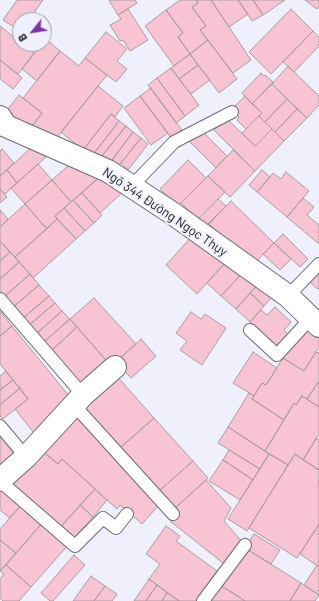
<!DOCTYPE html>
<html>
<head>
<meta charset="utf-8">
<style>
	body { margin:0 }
	#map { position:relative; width:319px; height:601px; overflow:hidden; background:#eff0fb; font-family:Barlow,sans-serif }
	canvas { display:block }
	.north { position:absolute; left:12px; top:12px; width:40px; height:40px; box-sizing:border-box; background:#eff0fb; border:1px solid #9b9ca4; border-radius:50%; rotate:240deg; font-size:11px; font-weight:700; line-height:16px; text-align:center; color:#1d1d21 }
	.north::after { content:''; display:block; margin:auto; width:14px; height:18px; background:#7b35a8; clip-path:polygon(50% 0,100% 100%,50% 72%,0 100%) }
</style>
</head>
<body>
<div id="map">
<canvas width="319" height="601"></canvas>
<div class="north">B</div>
</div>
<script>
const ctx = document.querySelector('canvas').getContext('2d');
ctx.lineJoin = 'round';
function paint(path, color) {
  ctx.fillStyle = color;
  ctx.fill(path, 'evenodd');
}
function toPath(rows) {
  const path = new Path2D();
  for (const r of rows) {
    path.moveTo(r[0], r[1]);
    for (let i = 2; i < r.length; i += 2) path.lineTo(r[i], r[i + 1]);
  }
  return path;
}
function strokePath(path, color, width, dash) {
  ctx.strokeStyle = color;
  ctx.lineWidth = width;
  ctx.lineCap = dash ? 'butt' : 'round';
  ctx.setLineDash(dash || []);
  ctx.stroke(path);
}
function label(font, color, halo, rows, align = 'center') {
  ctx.font = font + ' Barlow,sans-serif';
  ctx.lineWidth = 4;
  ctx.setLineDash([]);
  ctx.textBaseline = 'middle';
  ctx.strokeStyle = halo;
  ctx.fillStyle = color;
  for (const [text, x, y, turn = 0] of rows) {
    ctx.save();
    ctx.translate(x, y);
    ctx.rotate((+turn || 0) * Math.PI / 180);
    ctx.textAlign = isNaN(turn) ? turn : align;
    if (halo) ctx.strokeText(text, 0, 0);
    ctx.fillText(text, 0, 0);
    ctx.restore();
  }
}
const building = toPath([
	[17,0,43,0,29,20,20,20,20,31,3,20,17,0],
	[109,0,135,0,137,3,118,15,109,0],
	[180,0,196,0,198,3,192,7,206,26,200,30,208,40,190,54,178,37,183,33,166,10,180,0],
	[196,0,211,0,251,60,233,73,200,30,206,26,192,7,198,3,196,0],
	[211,0,238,0,248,14,229,27,211,0],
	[238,0,253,0,263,15,252,21,238,0],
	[253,0,285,0,263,15,253,0],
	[305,0,319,0,319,6,317,9,305,0],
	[128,9,148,40,130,51,123,40,120,41,110,25,121,19,118,15,128,9],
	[291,9,313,31,271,74,249,52,291,9],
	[166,10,183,33,178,37,190,54,174,66,145,26,166,10],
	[0,26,20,42,20,44,23,44,34,53,18,74,0,60,0,26],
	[313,31,319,37,319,46,294,72,283,62,313,31],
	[106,32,127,49,117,61,127,69,116,82,85,58,106,32],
	[46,39,60,51,37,81,22,69,42,44,44,44,44,41,46,39],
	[208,40,237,79,219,93,190,54,208,40],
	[60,51,79,66,85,58,107,75,52,144,31,127,42,113,23,98,60,51],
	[190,54,198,65,179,79,171,68,190,54],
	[0,60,22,78,13,89,0,79,0,60],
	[198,65,210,80,191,94,179,79,198,65],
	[288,66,319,96,319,105,307,118,272,84,288,66],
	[171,68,199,105,185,116,157,78,171,68],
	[261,73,264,76,265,75,273,82,252,104,242,93,261,73],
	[157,78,185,116,176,123,148,85,157,78],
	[272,84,287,99,265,122,259,116,262,113,252,104,272,84],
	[98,86,123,106,115,117,111,114,83,150,61,132,98,86],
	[151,88,182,130,171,138,140,96,151,88],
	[19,95,42,113,27,133,4,114,19,95],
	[140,96,168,133,151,145,124,108,140,96],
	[245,96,262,113,246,129,237,120,239,117,231,110,245,96],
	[287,99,297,109,275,132,265,122,287,99],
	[297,109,307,118,284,141,275,132,297,109],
	[111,114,119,121,92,156,83,150,111,114],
	[259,116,272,129,255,146,242,133,259,116],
	[226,118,255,146,272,129,284,141,255,171,214,130,226,118],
	[119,121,126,126,98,161,92,156,119,121],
	[126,126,133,132,109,164,101,157,126,126],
	[200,129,227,156,216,168,189,141,200,129],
	[133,132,141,138,116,169,109,164,133,132],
	[141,138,148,144,128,170,121,163,141,138],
	[35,144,46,157,17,183,7,170,35,144],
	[2,149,14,163,0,176,0,151,2,149],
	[233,150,255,171,230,197,208,176,233,150],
	[76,159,99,177,71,202,52,180,76,159],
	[188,160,206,178,178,206,160,189,188,160],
	[38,164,52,180,25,204,11,188,38,164],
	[7,170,17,183,5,194,0,189,0,176,7,170],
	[262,170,270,177,257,192,249,185,262,170],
	[106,171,124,191,100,213,82,193,106,171],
	[286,172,309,191,287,217,257,192,273,173,281,179,286,172],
	[208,176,225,192,198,219,181,203,208,176],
	[52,180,71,202,55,216,57,219,47,229,25,204,52,180],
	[0,189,7,197,0,203,0,189],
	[82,193,102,215,94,223,73,200,82,193],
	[303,198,314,207,307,215,319,225,319,244,287,217,303,198],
	[218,199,226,206,205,227,198,219,218,199],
	[73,200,94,223,85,231,64,208,73,200],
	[231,201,274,243,252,266,209,224,231,201],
	[25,204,47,229,15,257,0,241,0,227,25,204],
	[64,208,85,231,76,239,55,216,64,208],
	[0,210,8,219,0,227,0,210],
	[57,219,76,239,33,278,15,257,57,219],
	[194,234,226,262,197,294,166,265,194,234],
	[283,234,308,259,300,267,274,243,283,234],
	[0,241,10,252,0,261,0,241],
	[274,243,291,259,280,270,263,254,274,243],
	[10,252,19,262,0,279,0,261,10,252],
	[231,256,246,269,221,296,207,283,231,256],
	[19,262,30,274,3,298,0,295,0,279,19,262],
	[246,269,260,282,236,309,221,296,246,269],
	[319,269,319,290,309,281,319,269],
	[30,274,39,285,12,308,3,298,30,274],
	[260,282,274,295,264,306,250,293,260,282],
	[39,285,49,296,22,319,12,308,39,285],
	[250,293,264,306,250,322,236,309,250,293],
	[49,296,55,303,28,326,22,319,49,296],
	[94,298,136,344,111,366,70,319,94,298],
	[55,303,62,311,35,335,28,326,55,303],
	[275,307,291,322,284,330,289,335,278,347,250,322,261,310,267,315,275,307],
	[0,311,12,326,0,336,0,311],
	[62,311,70,319,43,343,35,335,62,311],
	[191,312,201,319,205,314,226,328,202,365,180,350,187,341,176,333,191,312],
	[70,319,77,327,51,351,43,343,70,319],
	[12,326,73,401,34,433,15,409,28,399,0,364,0,336,12,326],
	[77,327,111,366,85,389,51,351,77,327],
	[307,327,319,335,319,347,304,371,283,358,296,339,307,327],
	[141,339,156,356,131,378,116,362,141,339],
	[253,352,277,368,266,385,262,383,254,396,233,383,253,352],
	[316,352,319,353,319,381,307,399,302,396,296,405,294,403,284,420,252,399,262,383,266,385,283,358,304,371,316,352],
	[6,371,13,380,0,390,0,376,6,371],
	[115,374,154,418,120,448,82,404,115,374],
	[13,380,20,388,0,405,0,390,13,380],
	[319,381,319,407,307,399,319,381],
	[20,388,28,399,3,419,0,416,0,405,20,388],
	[249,393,254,396,252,399,284,420,265,451,228,427,249,393],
	[302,396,319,407,319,434,303,460,295,454,288,465,265,451,294,403,296,405,302,396],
	[76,410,158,506,142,524,120,505,117,509,62,459,58,464,40,449,76,410],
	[154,418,193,461,159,491,120,448,154,418],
	[228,427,269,454,260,469,218,443,228,427],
	[0,430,20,454,0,470,0,430],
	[316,438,319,440,319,470,303,460,316,438],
	[40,449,58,464,62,459,95,489,58,530,8,485,40,449],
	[229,450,260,469,253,480,223,460,229,450],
	[269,454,288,465,247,531,228,519,269,454],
	[295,454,319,470,319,480,318,483,319,484,319,524,297,558,249,528,295,454],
	[223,460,253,480,240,500,209,481,223,460],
	[193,461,208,478,174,509,159,491,193,461],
	[206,480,231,508,224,521,244,544,223,563,170,521,179,514,174,509,206,480],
	[0,485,23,503,10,518,0,510,0,485],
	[95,489,107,500,93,517,80,505,95,489],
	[23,503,44,521,16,553,0,540,0,529,23,503],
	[80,505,93,517,71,541,58,530,80,505],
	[44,521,70,543,31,587,6,565,44,521],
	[319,524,319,567,300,554,319,524],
	[166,526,180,536,176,541,217,571,196,601,179,601,149,579,160,564,146,554,166,526],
	[254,534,280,550,271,564,245,548,254,534],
	[0,540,16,553,0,571,0,540],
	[245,548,301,583,290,601,245,601,222,586,245,548],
	[74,555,85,565,53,601,50,601,41,593,74,555],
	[6,565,31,587,19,601,3,601,0,598,0,579,4,574,0,571,6,565],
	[317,565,319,567,319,595,304,585,317,565],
	[91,576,105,586,94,601,73,601,91,576],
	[149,579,157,585,146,601,134,601,149,579],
	[217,583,245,601,206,601,217,583],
	[301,583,319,595,315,601,290,601,301,583],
	[157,585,167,593,162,601,146,601,157,585],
	[105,586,117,594,112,601,94,601,105,586],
	[167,593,179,601,162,601,167,593]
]);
const service = toPath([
	[131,187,174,142,232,112],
	[288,296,319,264],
	[0,299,83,395],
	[250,330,277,355,310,319],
	[74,405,173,514],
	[0,426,26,457],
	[0,481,75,546,103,518,116,528,127,514],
	[203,601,245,545]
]);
const minor = toPath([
	[0,117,6,126,108,171,172,213,288,296,319,326],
	[0,480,26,457,83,395,115,367]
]);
const streetNames = [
	["Ngõ 344 Đường Ngọc Thụy",165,212,34]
];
paint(building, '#f8c3d2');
strokePath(building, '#a99da0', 1);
strokePath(service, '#6a6b75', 14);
strokePath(minor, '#6a6b75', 24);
strokePath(service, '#fff', 12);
strokePath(minor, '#fff', 22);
label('13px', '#1d1d21', '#eff0fb', streetNames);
</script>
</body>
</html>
